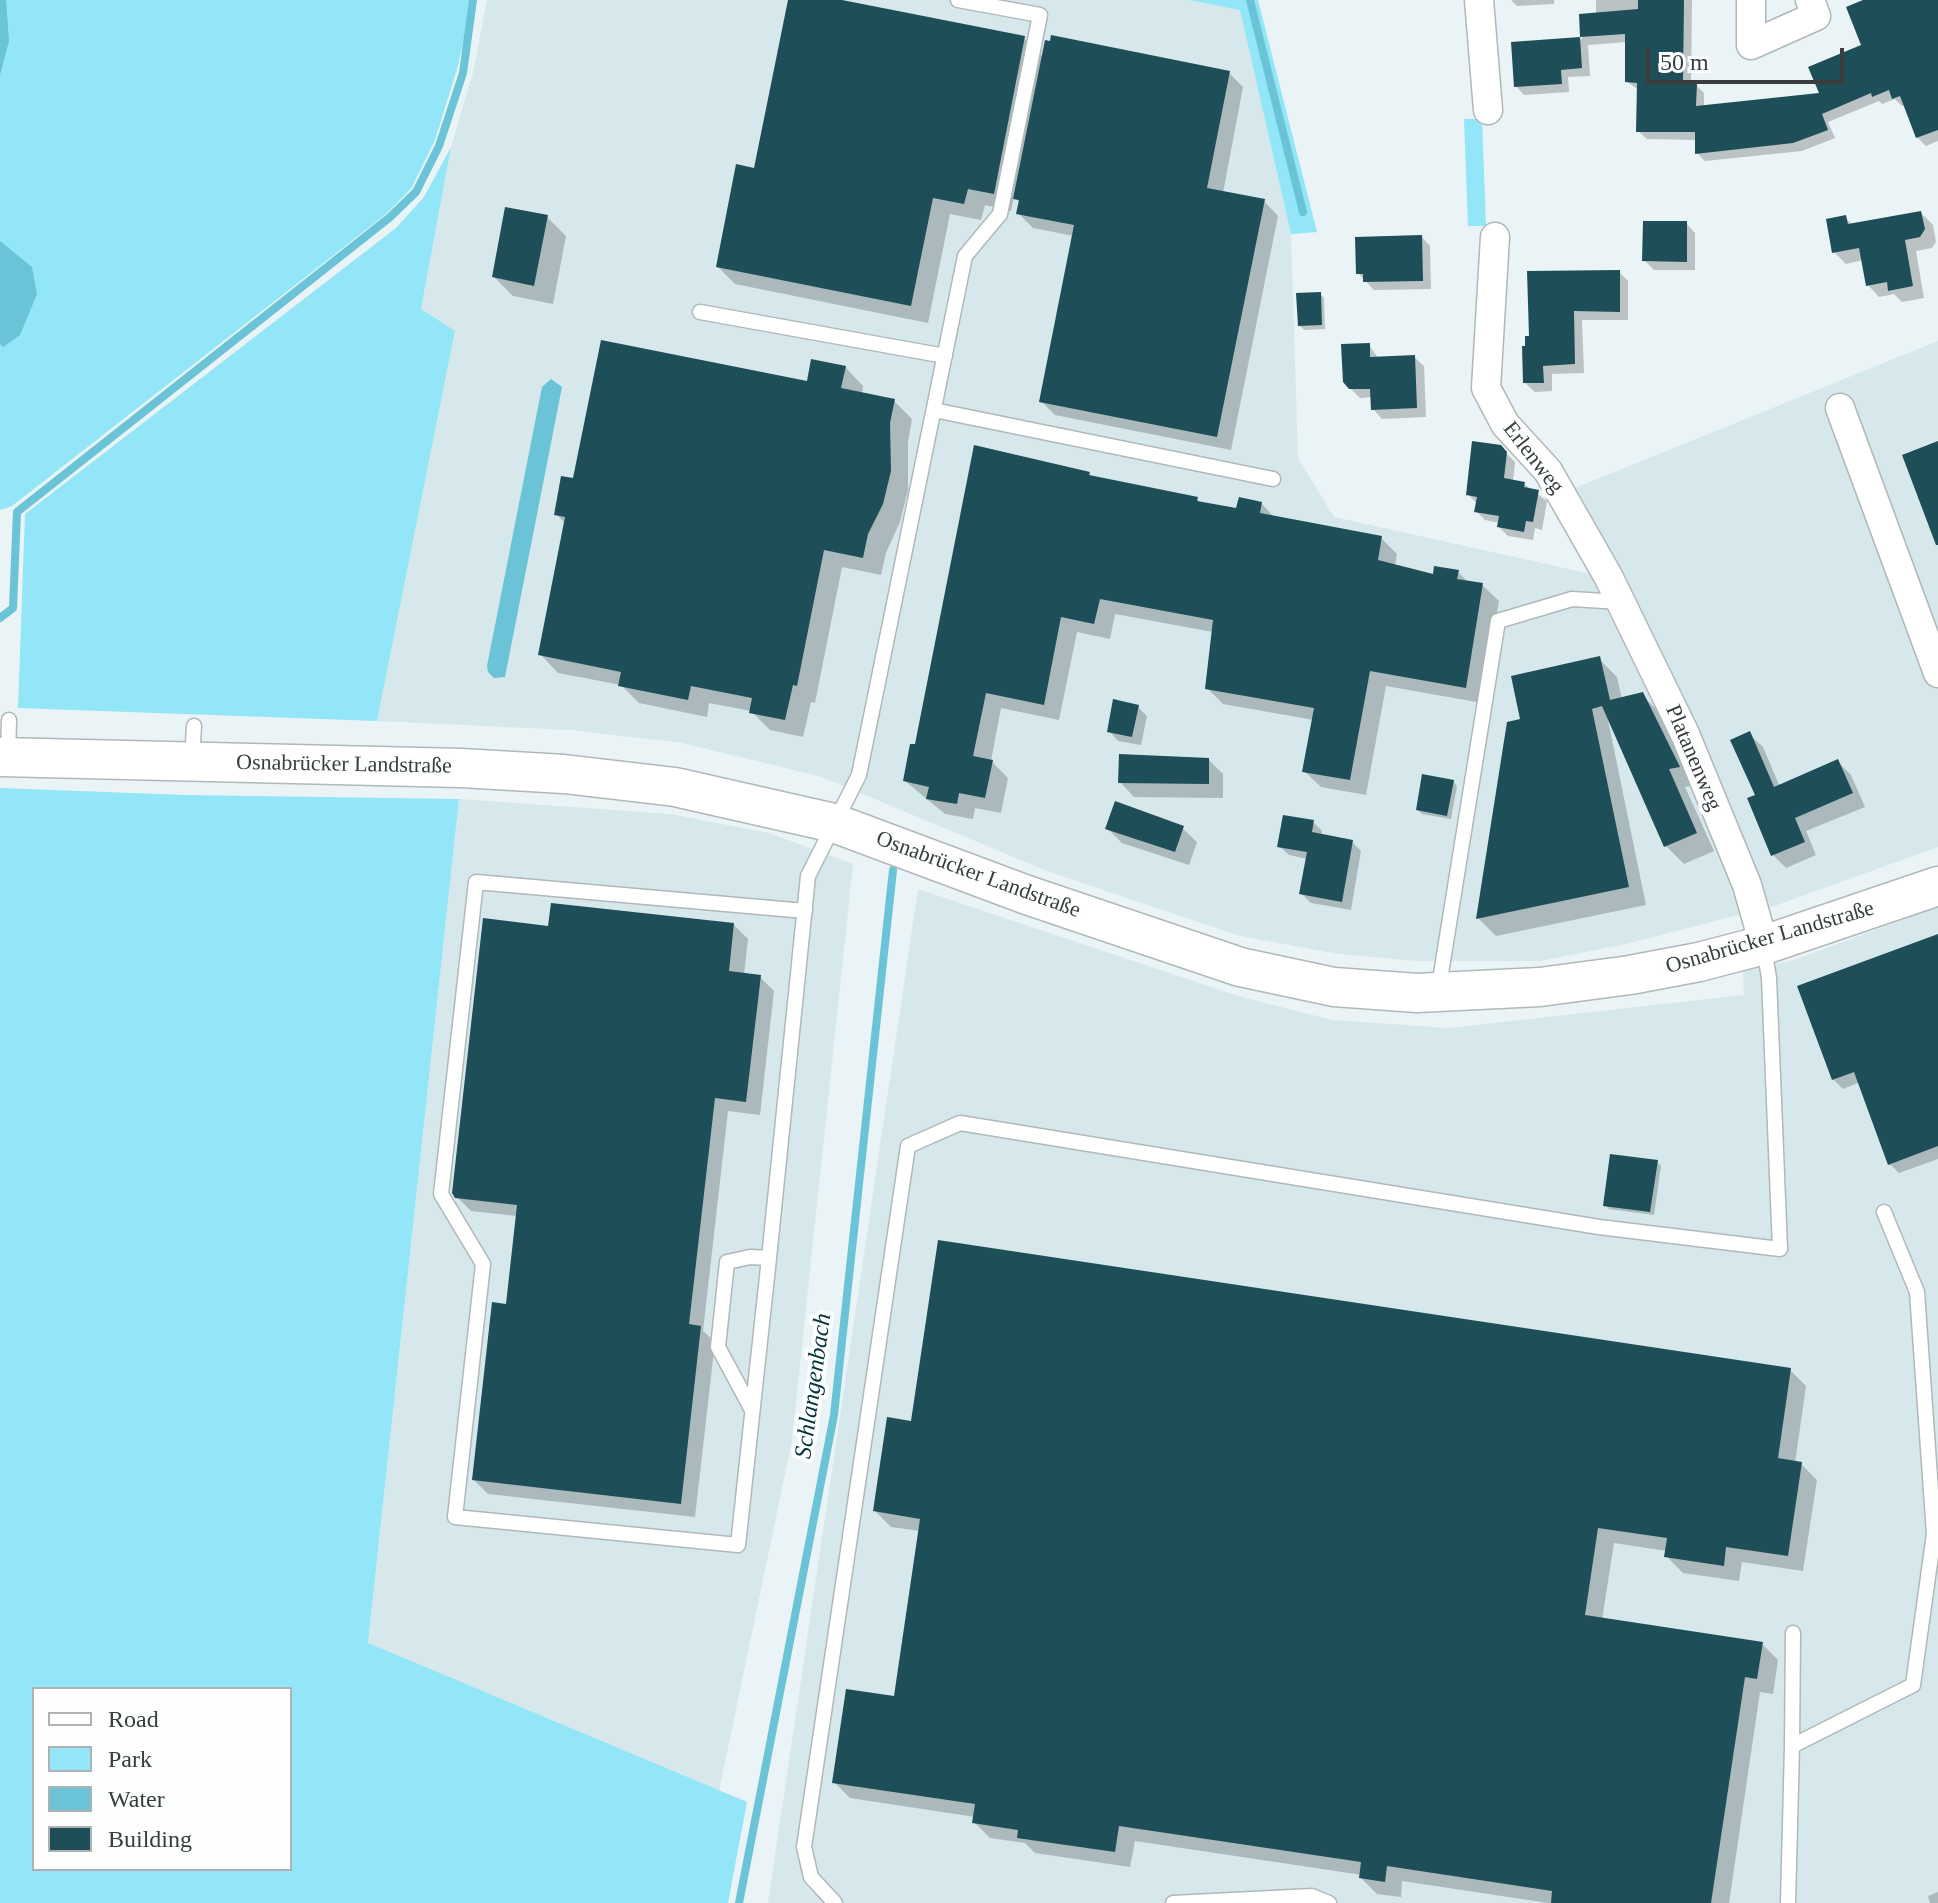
<!DOCTYPE html>
<html>
<head>
<meta charset="utf-8">
<style>
	body { margin:0 }
	#map { position:relative; width:1938px; height:1903px; overflow:hidden; background:#eaf3f5; font-family:"Times New Roman",serif }
	canvas { display:block }
	.legend { position:absolute; left:32px; top:1687px; width:260px; height:184px; box-sizing:border-box; background:#fdfeff; border:2px solid #afb1b2; margin:0; padding:10px 14px; list-style:none; font-size:24px; color:#3a3d3e }
	.legend li { display:flex; align-items:center; gap:16px; height:40px }
	.legend b { width:40px; border:2px solid #afb1b2 }
	.scale { position:absolute; left:1646px; top:48px; width:198px; height:36px; box-sizing:border-box; border:4px solid #3a3d3e; border-top:0; padding-left:10px; font-size:24px; line-height:28px; white-space:nowrap; color:#3a3d3e; -webkit-text-stroke:6px #fdfeff; paint-order:stroke }
</style>
</head>
<body>
<div id="map">
<canvas width="1938" height="1903"></canvas>
<ul class="legend">
<li><b style="height:10px;background:#fff"></b>Road</li>
<li><b style="height:22px;background:#93e6f8"></b>Park</li>
<li><b style="height:22px;background:#6ac3d6"></b>Water</li>
<li><b style="height:22px;background:#1e4e57"></b>Building</li>
</ul>
<div class="scale">50 m</div>
</div>
<script>
const ctx = document.querySelector('canvas').getContext('2d');
ctx.lineJoin = 'round';
function paint(path, color) {
  ctx.fillStyle = color;
  ctx.fill(path, 'evenodd');
}
function toPath(rows) {
  const path = new Path2D();
  for (const r of rows) {
    path.moveTo(r[0], r[1]);
    for (let i = 2; i < r.length; i += 2) path.lineTo(r[i], r[i + 1]);
  }
  return path;
}
function strokePath(path, color, width, dash) {
  ctx.strokeStyle = color;
  ctx.lineWidth = width;
  ctx.lineCap = dash ? 'butt' : 'round';
  ctx.setLineDash(dash || []);
  ctx.stroke(path);
}
function label(font, color, halo, rows, align = 'center') {
  ctx.font = font + ' "Times New Roman",serif';
  ctx.lineWidth = 8;
  ctx.setLineDash([]);
  ctx.textBaseline = 'middle';
  ctx.strokeStyle = halo;
  ctx.fillStyle = color;
  for (const [text, x, y, turn = 0] of rows) {
    ctx.save();
    ctx.translate(x, y);
    ctx.rotate((+turn || 0) * Math.PI / 180);
    ctx.textAlign = isNaN(turn) ? turn : align;
    if (halo) ctx.strokeText(text, 0, 0);
    ctx.fillText(text, 0, 0);
    ctx.restore();
  }
}
const built = toPath([
	[487,0,1189,0,1240,9,1291,234,1298,458,1334,517,1596,575,1570,490,1938,341,1938,847,1777,905,1626,944,1540,961,1418,961,1338,954,1240,936,1047,871,822,777,683,743,570,730,377,721,455,332,421,309,451,147,473,73],
	[459,799,670,814,769,833,853,864,792,1440,719,1791,368,1644],
	[918,889,1238,996,1332,1020,1449,1028,1744,995,1743,970,1794,960,1938,907,1938,1903,768,1903]
]);
const green = toPath([
	[0,0,469,0,467,27,457,69,435,140,411,189,385,215,12,506,0,510],
	[1189,0,1258,0,1317,232,1291,234,1240,10],
	[1464,119,1482,119,1486,226,1468,226],
	[451,147,421,309,455,331,377,721,18,708,25,514,396,228,424,197],
	[0,788,185,795,459,799,368,1643,747,1802,728,1903,0,1903],
	[34,1689,290,1689,290,1869,34,1869]
]);
const water = toPath([
	[0,0,6,0,9,41,0,75],
	[0,241,32,267,37,294,20,335,3,347,0,344],
	[551,379,562,387,505,677,494,678,488,672,487,666,542,387]
]);
const shadow = toPath([
	[790,0,832,0,1024,38,1044,58,1229,73,1243,87,1223,193,1264,201,1278,216,1231,450,1055,415,1041,401,1074,236,1033,228,1018,213,1020,203,1014,196,1011,211,985,205,981,220,950,214,928,323,735,284,718,267,756,170],
	[1511,0,1554,0,1554,4,1517,6],
	[1596,0,1692,0,1691,85,1696,85,1704,93,1704,107,1822,95,1929,20,1938,8,1938,141,1926,146,1917,137,1905,105,1902,106,1895,99,1882,104,1879,101,1828,122,1835,138,1802,151,1705,161,1697,153,1697,140,1647,139,1638,131,1639,90,1627,82,1627,42,1588,45,1590,76,1568,77,1569,92,1524,95,1516,86,1513,44,1582,39,1581,15,1596,14],
	[1921,213,1933,225,1936,242,1932,248,1916,251,1924,298,1902,302,1894,294,1879,297,1868,285,1863,260,1846,264,1834,252,1845,218,1853,225],
	[547,217,566,236,553,304,513,296,494,277],
	[1686,223,1695,233,1695,270,1654,270,1644,260],
	[1422,237,1430,246,1431,289,1374,290,1358,273],
	[1619,272,1628,281,1628,320,1582,320,1584,373,1552,374,1552,391,1535,392,1525,383,1527,348],
	[1320,294,1324,298,1325,329,1304,330,1300,326],
	[1369,345,1378,358,1414,357,1424,366,1426,417,1382,419,1373,409,1373,397,1360,398,1350,388],
	[845,367,863,386,862,394,894,401,912,419,908,442,908,490,900,522,886,553,881,575,842,567,815,703,811,702,803,737,770,730,751,711,709,703,707,717,639,703,621,685,558,673,540,654,566,524,556,514,575,480],
	[1500,447,1515,462,1513,481,1524,484,1547,501,1542,530,1535,528,1533,540,1508,536,1499,527,1500,523,1485,520,1476,511,1478,505,1468,494],
	[1089,473,1093,478,1197,499,1202,504,1238,511,1261,503,1275,518,1381,538,1397,554,1395,566,1435,576,1458,572,1469,583,1482,585,1499,601,1482,703,1386,686,1366,795,1321,787,1304,771,1314,720,1223,704,1207,688,1213,632,1115,614,1110,639,1077,632,1059,720,1001,708,991,761,1008,778,1001,813,975,808,973,819,945,814,905,781,916,747],
	[1599,659,1617,677,1622,699,1642,695,1660,713,1697,785,1685,787,1714,851,1684,864,1666,846,1608,720,1646,905,1496,936,1478,918,1522,720],
	[1138,707,1147,716,1141,745,1118,741,1109,731],
	[1749,734,1763,747,1780,787,1838,762,1851,775,1865,807,1806,831,1816,855,1786,868,1773,855,1757,796],
	[1209,760,1223,774,1223,798,1134,797,1120,782],
	[1453,781,1457,786,1451,819,1422,814,1418,810],
	[1313,822,1322,831,1321,836,1352,842,1361,851,1351,910,1311,903,1301,893,1308,859,1289,855,1279,846],
	[1107,828,1182,828,1197,842,1189,865,1122,843],
	[734,925,748,939,744,975,760,977,774,991,760,1115,728,1111,703,1331,715,1342,695,1517,488,1494,474,1480,507,1306,517,1216,471,1211,457,1197,550,928],
	[1938,936,1938,1159,1899,1173,1890,1164,1860,1082,1843,1089,1833,1079],
	[1657,1162,1661,1166,1654,1215,1609,1209,1605,1205],
	[1790,1370,1806,1386,1795,1463,1801,1464,1817,1480,1803,1571,1742,1562,1739,1581,1683,1573,1667,1557,1667,1551,1614,1543,1602,1620,1762,1644,1778,1660,1773,1694,1760,1692,1729,1903,1548,1903,1402,1881,1401,1897,1377,1894,1361,1878,1362,1875,1135,1841,1130,1867,1035,1853,1025,1843,990,1838,974,1822,975,1817,850,1798,834,1782,895,1698,920,1531,891,1527,875,1511,913,1423],
	[1938,1892,1938,1903,1930,1903,1928,1896]
]);
const stream = toPath([
	[1250,0,1303,212],
	[0,618,13,608,17,512,389,218,416,192,439,146,463,73,473,0],
	[739,1903,834,1415,893,870]
]);
const building = toPath([
	[788,0,842,0,1025,36,994,194,968,189,964,204,933,198,911,306,716,267,736,164,754,168],
	[1638,0,1684,0,1683,83,1697,83,1696,106,1819,93,1808,67,1861,45,1846,7,1863,0,1938,0,1938,130,1916,138,1900,96,1892,99,1889,90,1872,97,1871,93,1822,114,1828,130,1793,143,1695,154,1695,132,1636,132,1637,83,1625,82,1625,34,1580,37,1582,68,1561,70,1562,84,1514,87,1511,42,1580,37,1579,14,1638,9],
	[1051,35,1230,71,1207,188,1265,199,1217,437,1039,402,1074,225,1016,214,1019,200,1013,199,1045,40,1050,41],
	[505,207,548,215,534,286,492,277],
	[1921,211,1925,229,1920,237,1905,240,1913,286,1888,291,1887,282,1866,286,1859,248,1832,253,1826,219,1846,215,1848,224],
	[1643,221,1687,221,1687,262,1642,261],
	[1422,235,1423,281,1363,282,1363,274,1356,274,1355,237],
	[1620,270,1620,312,1574,311,1575,364,1543,366,1544,383,1523,383,1522,346,1525,346,1525,336,1529,336,1527,271],
	[1321,292,1322,325,1298,326,1296,293],
	[601,340,807,381,811,359,846,366,841,388,895,399,890,423,891,471,883,504,868,534,863,558,824,550,797,686,793,685,785,720,749,713,752,698,691,686,688,700,618,686,621,672,538,655,565,517,554,515,561,476,573,478],
	[1370,343,1370,357,1415,355,1417,408,1371,410,1370,389,1349,389,1343,382,1341,344],
	[1472,441,1501,445,1507,452,1504,478,1525,482,1524,487,1539,490,1533,522,1526,521,1524,532,1497,527,1499,516,1474,512,1477,497,1466,495],
	[1938,441,1938,545,1936,545,1902,455],
	[974,445,1090,472,1089,475,1198,497,1197,501,1236,508,1239,497,1262,502,1260,513,1382,536,1378,560,1433,574,1434,566,1459,570,1457,579,1483,583,1466,688,1370,671,1350,780,1302,772,1314,708,1205,689,1213,620,1100,599,1094,624,1061,617,1044,705,986,693,973,756,993,760,985,798,959,793,957,804,926,799,929,787,903,781,910,744,915,744],
	[1600,656,1610,700,1643,692,1680,767,1669,769,1697,833,1664,847,1602,706,1592,709,1629,887,1476,919,1507,722,1520,719,1511,676],
	[1113,699,1139,705,1132,737,1107,732],
	[1750,731,1774,787,1838,759,1853,793,1795,818,1805,842,1771,856,1747,798,1755,795,1730,740],
	[1119,754,1209,758,1209,784,1118,783],
	[1422,774,1454,780,1447,816,1416,810],
	[1115,801,1184,826,1175,852,1105,829],
	[1283,815,1314,820,1312,832,1353,840,1342,902,1299,894,1307,852,1277,847],
	[551,903,734,923,729,971,761,975,746,1102,715,1098,689,1324,701,1326,681,1504,472,1480,492,1302,506,1304,517,1205,455,1198,452,1193,483,918,548,926],
	[1938,934,1938,1146,1888,1165,1854,1072,1832,1080,1797,986],
	[1610,1154,1658,1160,1650,1212,1603,1206],
	[938,1240,1791,1368,1778,1458,1802,1462,1788,1556,1726,1547,1724,1566,1664,1557,1667,1538,1598,1528,1585,1615,1763,1642,1757,1679,1745,1677,1711,1903,1551,1903,1552,1891,1387,1866,1385,1882,1359,1878,1361,1862,1119,1826,1115,1852,1017,1838,1018,1830,972,1823,975,1804,832,1783,846,1689,894,1696,920,1519,873,1511,887,1417,911,1421]
]);
const lane = toPath([
	[700,312,945,356],
	[934,410,1273,479],
	[8,755,9,720],
	[192,761,194,726],
	[805,911,476,882,441,1194,483,1264,455,1517,738,1545,769,1258,808,876,859,775,965,256,1000,214,1040,15,958,0],
	[1438,992,1498,621,1572,599,1620,602],
	[752,1410,718,1347,727,1262,750,1257,769,1258],
	[1792,1746,1793,1633],
	[835,1903,811,1877,804,1847,908,1146,960,1123,1599,1227,1780,1249,1769,978,1764,948],
	[1173,1903,1312,1896,1329,1903],
	[1788,1903,1792,1746,1913,1685,1934,1534,1917,1292,1884,1212]
]);
const street = toPath([
	[1479,0,1488,110],
	[1751,0,1751,45,1816,16,1810,0],
	[1495,237,1486,388,1505,424,1548,471,1608,576,1685,734,1747,885,1764,945],
	[1840,408,1938,673]
]);
const secondary = toPath([
	[0,757,461,768,564,774,675,787,834,823,1027,895,1240,967,1334,987,1417,993,1540,987,1630,975,1699,962,1764,945,1938,886]
]);
const streetNames = [
	["Erlenweg",1533,458,52],
	["Platanenweg",1693,758,67],
	["Osnabrücker Landstraße",344,765,1],
	["Osnabrücker Landstraße",978,875,20],
	["Osnabrücker Landstraße",1770,938,-16]
];
const waterNames = [
	["Schlangenbach",814,1386,-82]
];
paint(built, '#d6e8eb');
paint(green, '#93e6f8');
paint(water, '#6ac3d6');
paint(shadow, '#0003');
strokePath(stream, '#6ac3d6', 8);
paint(building, '#1e4e57');
strokePath(lane, '#b0b8ba', 17);
strokePath(street, '#b0b8ba', 31);
strokePath(secondary, '#b0b8ba', 41);
strokePath(lane, '#fff', 14);
strokePath(street, '#fff', 28);
strokePath(secondary, '#fff', 38);
label('22px', '#3a3d3e', '#fdfeff', streetNames);
label('italic 24px', '#043139', '#fdfeff', waterNames);
</script>
</body>
</html>
